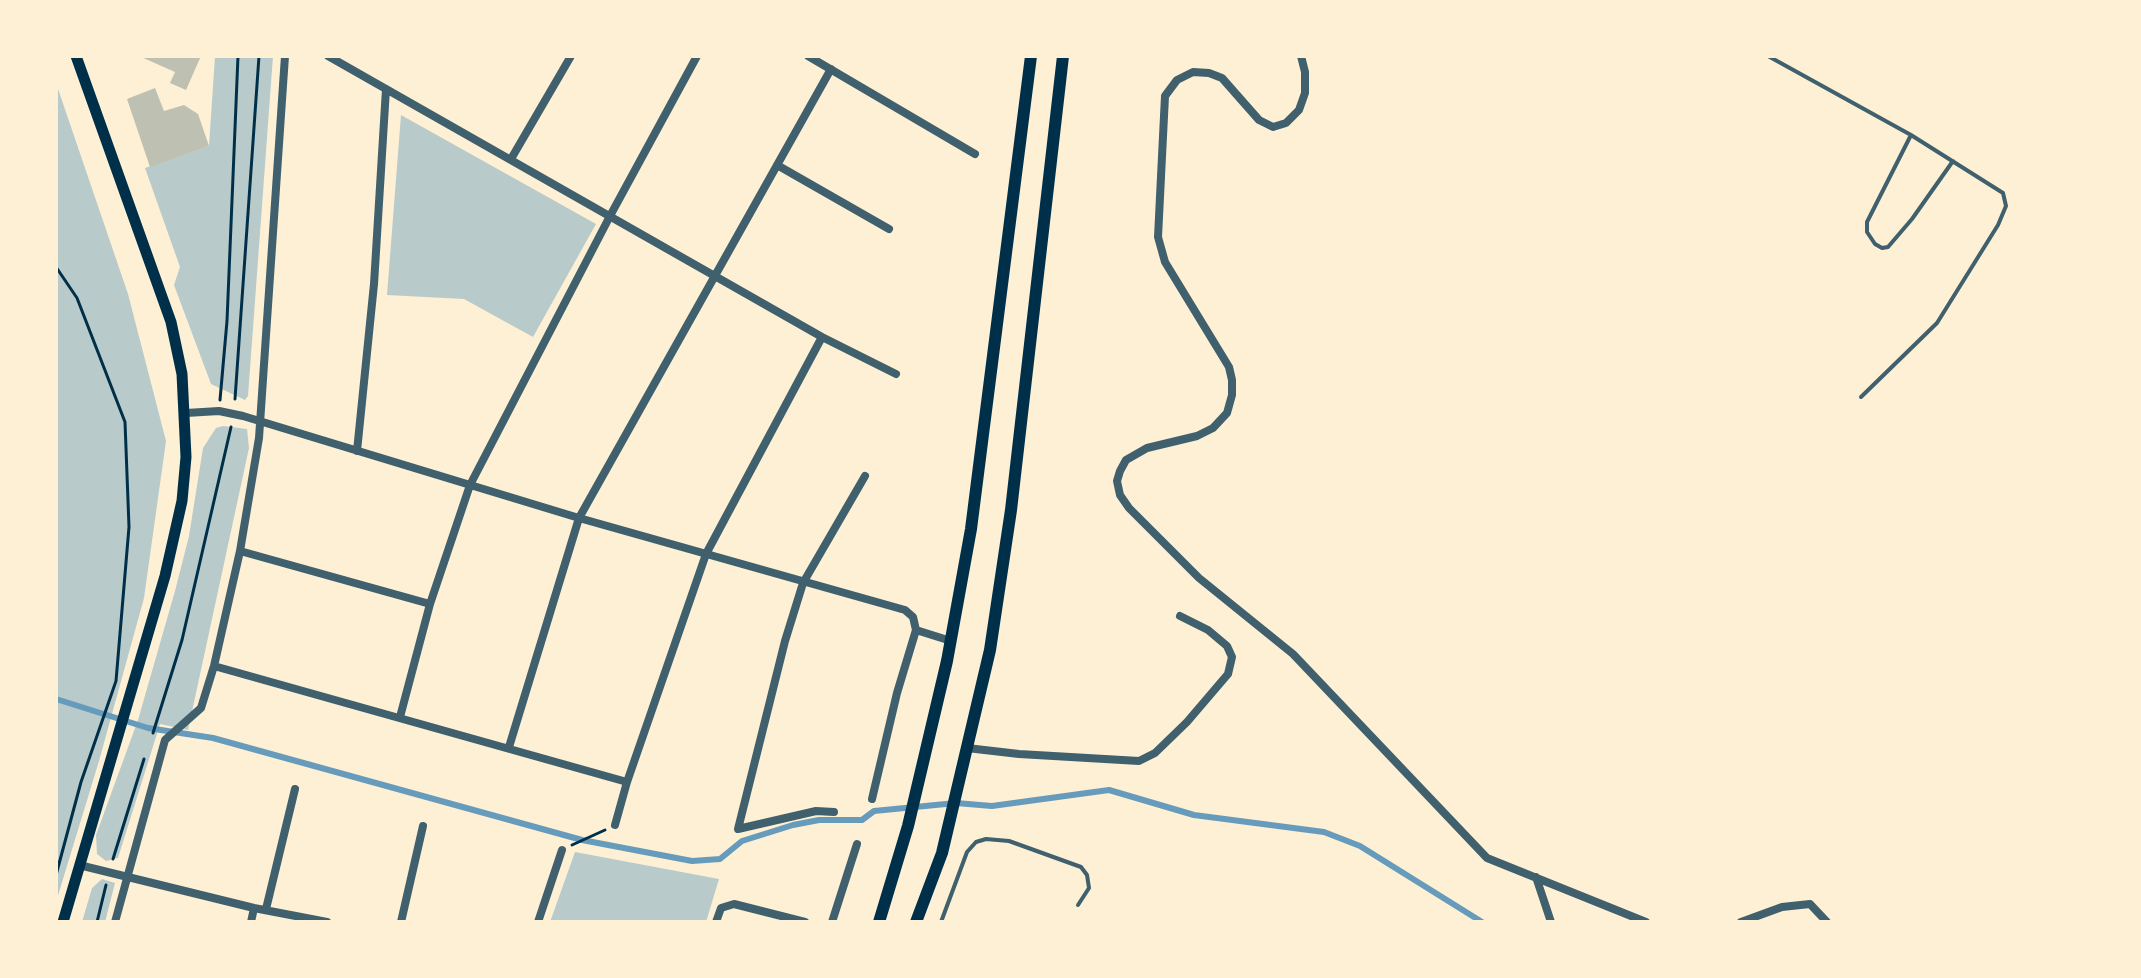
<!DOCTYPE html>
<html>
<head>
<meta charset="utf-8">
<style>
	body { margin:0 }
	#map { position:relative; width:2141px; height:978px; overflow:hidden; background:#fdf0d5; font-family:Ubuntu,sans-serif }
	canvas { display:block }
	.frame { position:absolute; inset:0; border:58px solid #fdf0d5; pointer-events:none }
</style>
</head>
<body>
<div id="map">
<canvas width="2141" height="978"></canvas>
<div class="frame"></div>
</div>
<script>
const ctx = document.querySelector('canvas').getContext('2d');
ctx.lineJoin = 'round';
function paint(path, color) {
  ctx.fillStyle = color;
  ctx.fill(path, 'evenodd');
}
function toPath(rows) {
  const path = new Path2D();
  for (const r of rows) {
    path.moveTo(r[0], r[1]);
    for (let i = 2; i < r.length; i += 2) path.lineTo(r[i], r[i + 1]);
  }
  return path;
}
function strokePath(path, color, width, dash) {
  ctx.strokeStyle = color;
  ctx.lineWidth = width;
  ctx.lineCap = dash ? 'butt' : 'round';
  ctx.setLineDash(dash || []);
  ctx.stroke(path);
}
const green = toPath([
	[215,56,273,56,248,396,245,400,211,384,174,285,180,267,145,168,209,146],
	[56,83,128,294,166,441,144,598,99,761,56,902],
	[401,115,596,224,533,337,464,299,387,295],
	[223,426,247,429,249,448,188,730,160,724,118,858,106,861,97,854,96,835,138,720,175,591,189,536,203,448,216,428],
	[575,852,719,879,706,922,550,922],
	[102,879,115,883,105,922,82,922,92,888]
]);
const stream = toPath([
	[56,699,148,728,213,738,582,840,692,861,720,859,742,841,793,825,819,820,862,820,874,811,956,803,992,806,1109,790,1194,815,1324,832,1360,846,1482,922]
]);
const building = toPath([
	[139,56,201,56,186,90,170,83,175,72],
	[155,88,164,111,184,105,198,114,209,146,150,167,127,99]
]);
const path = toPath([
	[56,267,77,298,125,422,129,527,116,681,81,782,56,875],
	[235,399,259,56],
	[220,400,227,321,238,56],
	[153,733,182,640,231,427],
	[572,845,605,830],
	[113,859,144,759],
	[97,922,106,885]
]);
const service = toPath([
	[1768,56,1911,135,2003,193,2006,206,1998,225,1937,323,1861,397],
	[1911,135,1867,222,1867,232,1875,244,1882,248,1888,247,1912,219,1953,161],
	[941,922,967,852,976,842,986,839,1009,841,1081,867,1087,875,1089,888,1078,905]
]);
const minor = toPath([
	[328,56,822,337,896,374],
	[808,56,975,154],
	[1301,56,1305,72,1305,93,1299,110,1286,123,1273,127,1259,120,1222,78,1209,73,1193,72,1177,80,1165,96,1158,237,1165,262,1229,367,1232,380,1232,395,1227,413,1213,428,1197,436,1147,448,1126,460,1120,471,1117,481,1120,495,1129,508,1199,578,1293,654,1487,858,1646,922],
	[511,159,571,56],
	[777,165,889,229],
	[186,413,219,411,243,416,579,518,905,610,913,617,916,630,897,693,872,799],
	[357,451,374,284,386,89],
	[240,551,430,604],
	[916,630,951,641],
	[214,666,627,782],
	[400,717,430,604,470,485,610,216,697,56],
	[509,747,579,518,831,69],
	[967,748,1019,754,1139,761,1155,753,1187,722,1228,674,1232,657,1227,646,1208,630,1180,616],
	[834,812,816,811,738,829,785,641,803,583,865,476],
	[615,825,627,782,706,554,822,337],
	[79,865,254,908,327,922],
	[1536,877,1551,922],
	[266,909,295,789],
	[115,922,165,740,201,708,214,666,240,551,259,438,285,56],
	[251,922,254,908],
	[401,922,423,826],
	[538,922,562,850],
	[716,922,721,908,734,904,805,922],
	[832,922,857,844],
	[1741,922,1782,907,1810,904,1827,922]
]);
const secondary = toPath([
	[63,922,165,576,182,501,186,457,182,374,171,322,76,56]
]);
const trunk = toPath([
	[879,922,908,826,947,661,971,529,1031,56],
	[916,922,942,853,990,650,1011,510,1063,56]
]);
paint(green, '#b9caca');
strokePath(stream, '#669bbc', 6);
paint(building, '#bec0b2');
strokePath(path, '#003049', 3);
strokePath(service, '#3f606c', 4);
strokePath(minor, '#3f606c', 8);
strokePath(secondary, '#003049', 11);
strokePath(trunk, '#003049', 12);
</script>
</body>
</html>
